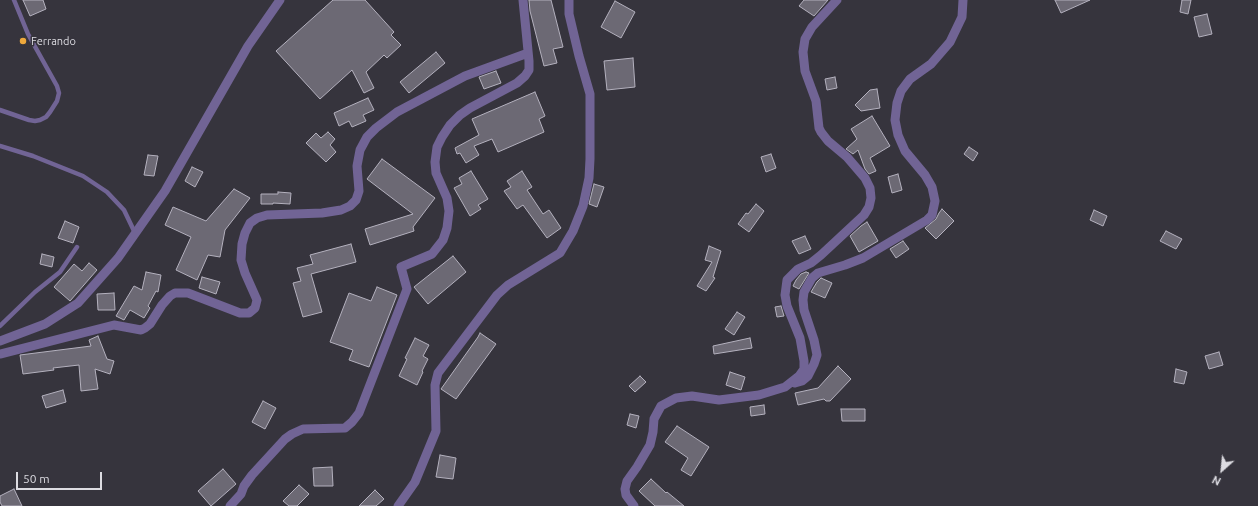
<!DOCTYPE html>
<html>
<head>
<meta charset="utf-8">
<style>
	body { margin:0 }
	#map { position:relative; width:1258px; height:506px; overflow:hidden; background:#36343d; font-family:Ubuntu,sans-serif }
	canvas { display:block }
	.north { position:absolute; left:1202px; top:450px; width:40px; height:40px; -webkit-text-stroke:3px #36343d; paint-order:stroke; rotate:207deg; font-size:11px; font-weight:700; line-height:16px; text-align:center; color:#dddce2 }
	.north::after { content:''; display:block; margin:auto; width:14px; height:18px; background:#dddce2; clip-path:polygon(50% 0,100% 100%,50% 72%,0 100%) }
	.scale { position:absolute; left:16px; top:472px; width:86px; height:18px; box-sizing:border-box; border:2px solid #dddce2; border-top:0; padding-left:5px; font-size:12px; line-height:14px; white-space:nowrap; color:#dddce2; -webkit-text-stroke:3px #36343d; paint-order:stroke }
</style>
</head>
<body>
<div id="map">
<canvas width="1258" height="506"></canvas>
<div class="north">N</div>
<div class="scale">50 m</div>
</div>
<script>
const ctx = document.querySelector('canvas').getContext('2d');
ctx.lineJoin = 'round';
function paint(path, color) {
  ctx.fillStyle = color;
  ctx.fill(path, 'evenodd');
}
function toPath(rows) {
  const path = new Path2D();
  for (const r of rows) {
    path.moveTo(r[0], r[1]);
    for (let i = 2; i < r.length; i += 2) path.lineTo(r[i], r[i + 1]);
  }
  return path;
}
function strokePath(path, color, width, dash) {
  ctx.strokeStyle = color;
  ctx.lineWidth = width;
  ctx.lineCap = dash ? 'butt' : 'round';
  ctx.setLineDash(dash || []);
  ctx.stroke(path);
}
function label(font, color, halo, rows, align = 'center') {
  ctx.font = font + ' Ubuntu,sans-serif';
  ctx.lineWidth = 3;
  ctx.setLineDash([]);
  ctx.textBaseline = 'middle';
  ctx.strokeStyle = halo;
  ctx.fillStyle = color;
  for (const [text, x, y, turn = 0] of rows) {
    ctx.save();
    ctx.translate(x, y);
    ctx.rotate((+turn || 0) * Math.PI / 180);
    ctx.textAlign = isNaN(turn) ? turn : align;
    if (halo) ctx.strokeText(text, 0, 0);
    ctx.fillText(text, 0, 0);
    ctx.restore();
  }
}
const building = toPath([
	[23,0,43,0,46,9,30,16,23,0],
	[333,0,365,0,394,32,391,35,401,45,387,58,384,55,366,72,374,88,364,93,352,70,320,99,276,51,333,0],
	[529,0,551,0,563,47,553,49,557,63,544,66,530,11,529,0],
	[804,0,828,0,814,16,799,6,804,0],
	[1055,0,1090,0,1061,13,1055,0],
	[1182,0,1191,0,1188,14,1180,12,1182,0],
	[615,1,635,12,621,38,601,27,615,1],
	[1207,14,1212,34,1199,37,1194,17,1207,14],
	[436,52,445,63,409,93,400,82,436,52],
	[633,58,635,87,607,90,604,61,633,58],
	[496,71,501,83,484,89,479,77,496,71],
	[835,77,837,88,827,90,825,79,835,77],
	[877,89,880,108,861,111,855,105,870,90,877,89],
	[535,92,545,116,539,119,544,132,498,152,492,139,474,146,479,155,466,163,460,153,457,154,455,148,479,135,472,119,535,92],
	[368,98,374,110,363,115,366,121,352,127,349,121,339,126,334,113,368,98],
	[872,116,890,146,870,158,876,171,869,174,865,169,858,150,853,154,846,149,857,139,851,129,872,116],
	[328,132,335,139,330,145,336,152,326,162,306,143,316,133,321,138,328,132],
	[969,147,978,153,973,161,964,154,969,147],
	[771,154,776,168,766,172,761,157,771,154],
	[148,155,158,156,154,176,144,175,148,155],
	[382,159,435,198,413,227,414,231,370,245,365,229,413,214,367,179,382,159],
	[192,167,203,172,195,187,185,181,192,167],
	[471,171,488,199,478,205,481,209,470,216,454,188,462,184,459,178,471,171],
	[522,171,532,187,527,190,543,214,549,210,561,228,547,238,523,205,517,209,504,191,511,187,507,181,522,171],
	[898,174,902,190,892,193,888,177,898,174],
	[594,184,604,187,597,207,589,204,594,184],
	[234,189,250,198,225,230,220,257,208,255,197,280,176,270,191,237,165,225,173,207,206,221,234,189],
	[278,192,291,193,290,204,273,203,273,204,261,204,261,194,278,194,278,192],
	[756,204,764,211,749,232,738,224,746,213,748,214,756,204],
	[942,209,954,221,936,239,925,228,936,219,939,213,942,209],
	[1094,210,1107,216,1103,226,1090,220,1094,210],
	[65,221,79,227,73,243,58,238,65,221],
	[867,222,878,241,859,252,850,236,861,226,867,222],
	[1166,231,1182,239,1176,249,1160,241,1166,231],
	[805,236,811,249,799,254,792,241,805,236],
	[903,241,909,249,896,258,890,249,903,241],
	[351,244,356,262,311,274,322,312,303,317,293,283,301,281,297,268,313,264,310,255,351,244],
	[709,246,721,251,713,277,715,278,706,291,697,286,712,262,705,260,709,246],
	[42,254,54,257,52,267,40,264,42,254],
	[453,256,466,272,428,304,414,287,453,256],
	[89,263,97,270,70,301,54,287,74,264,82,271,89,263],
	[146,272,161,275,158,292,156,291,148,306,150,308,144,318,130,310,124,320,116,316,134,286,142,290,146,272],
	[806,272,809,273,799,289,793,286,796,280,801,274,806,272],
	[202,277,220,282,216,294,199,288,202,277],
	[821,278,832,283,825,298,811,292,817,282,821,278],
	[377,287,397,295,369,367,349,360,353,350,330,342,349,293,371,301,377,287],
	[114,293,115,310,98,310,97,294,114,293],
	[781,306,784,316,777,317,775,307,781,306],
	[737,312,745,317,734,335,725,329,737,312],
	[480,333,496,344,456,399,441,389,478,337,480,333],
	[98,336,107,359,114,361,110,374,95,369,98,389,81,391,79,365,53,368,54,370,23,374,20,355,91,346,89,340,98,336],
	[415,338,429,345,423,356,428,359,422,371,423,372,417,385,399,376,407,359,405,358,415,338],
	[750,338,752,348,714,354,713,346,750,338],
	[1219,352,1223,365,1209,369,1205,356,1219,352],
	[838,366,851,379,830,401,826,401,824,399,798,405,795,393,818,388,838,366],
	[1176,369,1187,372,1184,384,1174,382,1176,369],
	[730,372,745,377,741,390,726,385,730,372],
	[640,376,646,382,635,392,629,386,640,376],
	[63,390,66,402,46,408,42,396,63,390],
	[263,401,276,408,265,429,252,422,263,401],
	[764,405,765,414,751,416,750,407,764,405],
	[841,409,865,409,865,421,842,421,841,409],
	[630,414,639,416,636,428,627,425,630,414],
	[677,426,709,447,691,476,681,470,688,458,665,442,677,426],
	[440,455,456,458,453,479,436,477,440,455],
	[332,467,333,486,314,486,313,468,332,467],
	[223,469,236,484,211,506,198,491,223,469],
	[651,479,666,493,667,492,684,506,655,506,639,491,651,479],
	[299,485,309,494,297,506,289,506,283,501,299,485],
	[14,489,22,506,2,506,0,502,0,496,14,489],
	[375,490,384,499,376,506,359,506,375,490]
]);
const lane = toPath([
	[0,110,29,120,35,121,40,120,46,117,50,112,57,101,59,93,57,86,28,34,14,0],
	[0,146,33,156,83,176,107,192,124,210,135,233],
	[0,326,35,292,60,272,77,247]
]);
const street = toPath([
	[0,341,45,324,78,303,118,258,165,191,248,46,280,0],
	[1,354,114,325,141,330,145,328,150,324,162,305,170,296,175,293,188,293,240,313,249,313,255,308,257,300,245,273,241,260,242,244,245,233,250,223,257,218,267,215,322,213,341,210,350,206,356,200,359,191,357,166,360,150,367,137,376,128,397,112,465,76,528,53],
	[795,383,802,381,808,376,814,364,817,355,814,340,804,310,803,300,804,292,812,278,818,273,845,265,863,258,927,220,932,215,935,201,932,187,925,175,905,151,898,135,895,120,897,103,901,91,910,79,931,64,950,42,962,17,963,0],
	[230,506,241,494,244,486,252,475,285,439,292,434,303,429,345,428,352,422,359,413,407,289,401,267,432,254,443,240,447,228,449,211,447,198,436,173,435,162,437,147,442,137,450,125,460,115,470,108,517,83,525,76,529,70,529,61,523,0],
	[398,506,415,482,436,431,435,385,438,373,497,295,508,285,560,253,573,231,583,206,589,178,590,159,590,94,579,56,569,14,569,0],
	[634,506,626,495,625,489,627,481,637,467,650,445,653,432,654,419,661,406,676,398,692,396,719,400,759,395,785,387,799,376,804,369,804,361,800,338,787,306,785,295,787,280,798,269,811,263,821,255,864,215,869,207,871,198,870,188,865,178,847,157,828,141,821,132,819,128,816,101,805,71,803,52,805,39,812,27,837,0]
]);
const markers = [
	[23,41,4,"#eea83c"]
];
const poiNames = [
	["Ferrando",31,41]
];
paint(building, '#6c6974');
strokePath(building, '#b4b1be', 1);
strokePath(lane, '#716495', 4.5);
strokePath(street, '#716495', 9);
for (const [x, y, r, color] of markers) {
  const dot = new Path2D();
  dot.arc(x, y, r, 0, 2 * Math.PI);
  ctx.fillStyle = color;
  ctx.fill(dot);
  strokePath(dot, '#36343d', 1.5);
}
label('11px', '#dddce2', '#36343d', poiNames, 'left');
</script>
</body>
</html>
